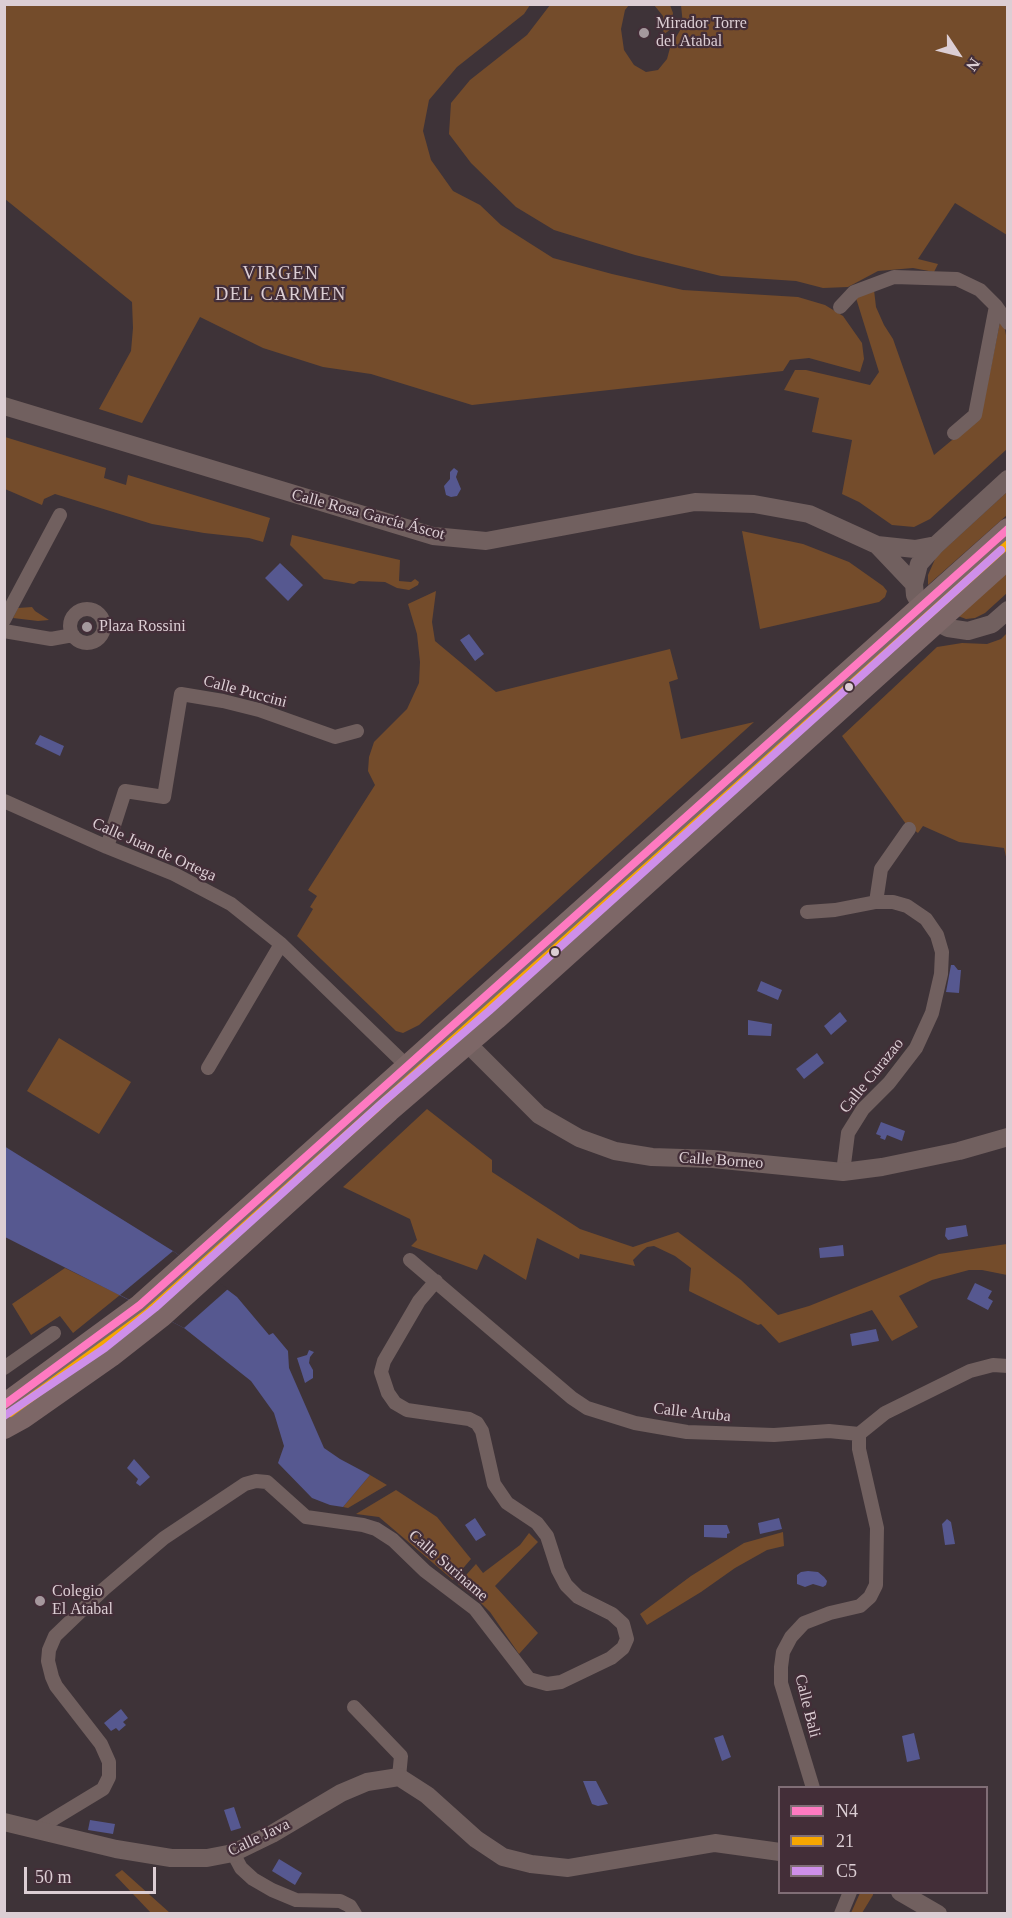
<!DOCTYPE html>
<html>
<head>
<meta charset="utf-8">
<style>
	body { margin:0 }
	#map { position:relative; width:1012px; height:1918px; overflow:hidden; background:#3e3338; font-family:Georgia,serif }
	canvas { display:block }
	.frame { position:absolute; inset:0; border:6px solid #dcced4; pointer-events:none }
	.legend { position:absolute; left:778px; top:1786px; width:210px; height:108px; box-sizing:border-box; background:#432e38; border:2px solid #806e76; margin:0; padding:8px 10px; list-style:none; font-size:18px; color:#dcced4 }
	.legend li { display:flex; align-items:center; gap:12px; height:30px }
	.legend b { width:30px; border:2px solid #806e76 }
	.north { position:absolute; left:928px; top:24px; width:60px; height:60px; -webkit-text-stroke:4px #432e38; paint-order:stroke; rotate:125deg; font-size:16px; font-weight:700; line-height:24px; text-align:center; color:#dcced4 }
	.north::after { content:''; display:block; margin:auto; width:21px; height:27px; background:#dcced4; clip-path:polygon(50% 0,100% 100%,50% 72%,0 100%) }
	.scale { position:absolute; left:24px; top:1867px; width:132px; height:27px; box-sizing:border-box; border:3px solid #dcced4; border-top:0; padding-left:8px; font-size:18px; line-height:21px; white-space:nowrap; color:#dcced4; -webkit-text-stroke:4px #432e38; paint-order:stroke }
</style>
</head>
<body>
<div id="map">
<canvas width="1012" height="1918"></canvas>
<div class="frame"></div>
<ul class="legend">
<li><b style="height:8px;background:#fe7ac1"></b>N4</li>
<li><b style="height:8px;background:#f7a600"></b>21</li>
<li><b style="height:8px;background:#ce8fe9"></b>C5</li>
</ul>
<div class="north">N</div>
<div class="scale">50 m</div>
</div>
<script>
const ctx = document.querySelector('canvas').getContext('2d');
ctx.lineJoin = 'round';
function paint(path, color) {
  ctx.fillStyle = color;
  ctx.fill(path, 'evenodd');
}
function toPath(rows) {
  const path = new Path2D();
  for (const r of rows) {
    if (r.length === 3) {
      path.moveTo(r[0] + r[2], r[1]);
      path.arc(r[0], r[1], r[2], 0, 2 * Math.PI);
      continue;
    }
    path.moveTo(r[0], r[1]);
    for (let i = 2; i < r.length; i += 2) path.lineTo(r[i], r[i + 1]);
  }
  return path;
}
function strokePath(path, color, width, dash) {
  ctx.strokeStyle = color;
  ctx.lineWidth = width;
  ctx.lineCap = dash ? 'butt' : 'round';
  ctx.setLineDash(dash || []);
  ctx.stroke(path);
}
function label(font, color, halo, rows, align = 'center') {
  ctx.font = font + ' Georgia,serif';
  ctx.lineWidth = 4.5;
  ctx.setLineDash([]);
  ctx.textBaseline = 'middle';
  ctx.strokeStyle = halo;
  ctx.fillStyle = color;
  for (const [text, x, y, turn = 0] of rows) {
    ctx.save();
    ctx.translate(x, y);
    ctx.rotate((+turn || 0) * Math.PI / 180);
    ctx.textAlign = isNaN(turn) ? turn : align;
    if (halo) ctx.strokeText(text, 0, 0);
    ctx.fillText(text, 0, 0);
    ctx.restore();
  }
}
const green = toPath([
	[4,5,530,5,524,14,457,67,429,100,423,131,431,160,453,191,480,205,501,225,553,258,612,274,683,290,798,297,825,305,843,316,862,343,864,359,860,372,809,358,790,360,783,371,472,405,371,374,323,367,263,348,200,317,142,423,99,409,131,351,133,328,132,302,5,199],
	[550,5,629,5,625,10,621,29,624,50,634,65,646,72,658,70,667,59,670,48,683,25,681,5,1007,5,1007,235,955,203,918,259,938,264,934,272,913,268,878,271,848,287,823,288,796,281,721,276,635,255,554,230,516,207,471,163,449,134,451,103,470,80,527,35],
	[654,5,670,5,673,13,671,29,663,35,664,25,663,16],
	[874,290,876,307,884,325,893,339,934,455,981,416,1000,322,1004,324,1007,341,1007,449,930,519,914,527,892,525,859,502,842,494,852,440,812,432,819,398,784,390,795,370,806,370,870,385,879,372,856,298],
	[5,437,106,468,104,478,126,485,128,475,270,518,263,542,249,538,204,533,152,524,55,494,44,499,42,505,5,489],
	[1007,492,1007,515,928,585,928,575,936,557],
	[742,531,803,544,849,562,883,586,887,591,885,597,879,602,760,629],
	[292,535,400,560,399,581,411,582,415,579,419,582,418,585,409,590,397,588,385,582,359,581,354,584,324,579,290,545],
	[1007,572,1007,593,985,613,975,618,966,619,958,616],
	[436,591,432,622,435,641,496,692,670,649,678,679,669,682,681,739,754,722,419,1025,403,1033,396,1031,297,936,313,909,310,907,317,896,308,890,375,785,368,771,369,757,374,742,407,709,419,683,420,662,417,634,408,604],
	[32,607,35,611,49,620,38,621,13,618,18,608],
	[1007,633,1007,861,1004,848,959,842,923,826,918,833,906,824,842,736,937,647,962,643,987,644,1001,639],
	[59,1038,131,1082,99,1134,27,1091],
	[427,1109,492,1160,492,1172,580,1229,633,1247,678,1232,741,1280,778,1315,809,1306,939,1254,1007,1244,1007,1275,982,1270,969,1270,932,1280,899,1296,918,1327,892,1341,872,1310,779,1343,761,1324,758,1325,689,1291,691,1268,675,1256,654,1246,647,1247,642,1251,633,1260,635,1266,580,1254,579,1259,537,1238,526,1280,484,1254,477,1270,411,1246,417,1240,410,1219,343,1187],
	[65,1268,120,1295,73,1333,60,1316,31,1335,12,1304],
	[370,1475,387,1485,348,1508,343,1507],
	[396,1490,437,1517,471,1559,453,1580,379,1517,356,1514],
	[783,1532,784,1546,767,1550,735,1568,701,1592,647,1625,640,1614,691,1576,744,1543],
	[529,1533,538,1542,495,1586,538,1633,519,1654,490,1612,476,1598,458,1584,476,1564,483,1573,520,1545],
	[122,1870,170,1913,151,1913,115,1875],
	[860,1893,873,1893,873,1895,862,1913,851,1913]
]);
const water = toPath([
	[454,468,458,471,456,477,461,489,457,496,451,497,446,495,444,486,450,479,450,472],
	[280,563,303,585,288,601,265,578],
	[469,634,484,654,475,661,460,640],
	[40,735,64,746,60,756,35,744],
	[951,965,954,965,958,970,961,970,959,993,946,992],
	[761,981,782,990,778,1000,757,991],
	[840,1012,847,1021,831,1035,824,1026],
	[748,1020,772,1024,771,1036,748,1035],
	[817,1053,824,1063,804,1079,796,1069],
	[881,1122,905,1131,902,1141,887,1135,885,1140,880,1138,881,1136,876,1134],
	[4,1146,173,1251,208,1275,237,1297,269,1335,273,1333,288,1351,289,1368,324,1448,340,1459,370,1475,343,1507,330,1505,312,1498,278,1463,284,1446,274,1413,251,1381,184,1328,5,1237],
	[966,1225,968,1236,948,1240,945,1236,946,1228],
	[843,1245,844,1256,820,1258,819,1248],
	[975,1283,992,1291,988,1298,993,1301,988,1310,967,1299],
	[876,1329,879,1341,852,1346,850,1334],
	[309,1350,314,1352,310,1357,309,1363,313,1370,313,1378,305,1383,297,1358,307,1355],
	[134,1459,150,1477,140,1486,136,1483,138,1479,127,1468],
	[475,1518,486,1535,476,1541,465,1525],
	[779,1518,782,1529,760,1534,758,1523],
	[947,1519,951,1522,955,1544,945,1545,942,1524],
	[704,1525,727,1525,730,1533,727,1534,727,1538,704,1537],
	[808,1571,818,1572,824,1577,827,1581,826,1585,823,1587,813,1584,805,1587,797,1584,797,1575,801,1572],
	[121,1709,128,1718,123,1722,126,1725,119,1731,116,1728,111,1731,104,1723],
	[914,1733,920,1759,907,1762,902,1736],
	[723,1735,731,1757,722,1761,714,1738],
	[583,1781,596,1781,608,1804,598,1806,592,1804],
	[234,1807,241,1828,231,1831,224,1810],
	[90,1820,115,1824,113,1834,88,1830],
	[279,1859,302,1873,295,1885,272,1871]
]);
const pier = toPath([
	[173,1251,228,1289,184,1328,120,1295]
]);
const minor = toPath([
	[840,307,854,292,894,277,957,279,980,290,996,306,1008,323],
	[954,433,975,415,996,306],
	[87,626,17],
	[4,620,60,515],
	[4,631,51,639,73,635],
	[4,801,107,847,174,874,231,904,281,944,408,1067],
	[107,847,125,791,164,797,181,694,223,701,259,710,335,737,357,731],
	[876,902,881,869,909,829],
	[807,912,835,910,876,902,893,902,907,906,926,919,937,935,942,952,941,974,932,1013,916,1048,889,1083,863,1109,848,1133,843,1172],
	[208,1068,281,944],
	[410,1260,572,1398,587,1408,635,1423,687,1432,774,1435,829,1431,859,1434,885,1413,970,1371,993,1365,1008,1366],
	[4,1368,54,1333],
	[354,1707,401,1756,399,1777],
	[813,1788,781,1683,781,1667,783,1652,791,1637,804,1623,830,1613,860,1606,870,1597,876,1585,877,1528,859,1449,859,1434],
	[37,1829,103,1789,109,1777,109,1762,101,1744,56,1686,52,1677,48,1661,49,1650,55,1636,104,1589,164,1538,245,1484,256,1481,267,1482,306,1517,363,1525,376,1529,393,1540,425,1571,475,1609,529,1679,547,1684,561,1682,611,1658,623,1648,627,1639,623,1624,612,1614,578,1597,566,1585,558,1570,547,1536,537,1523,507,1503,494,1484,482,1431,477,1423,469,1419,407,1410,395,1403,388,1393,381,1372,384,1361,419,1301,436,1281],
	[233,1853,241,1868,253,1879,272,1890,296,1900,340,1901,350,1906,355,1914],
	[841,1914,850,1892]
]);
const tertiary = toPath([
	[4,406,433,536,486,541,695,502,754,504,809,514,877,545,915,549,936,545],
	[1008,479,936,545,919,564,914,584,915,595,921,606,936,622,948,628,968,631,992,624,1008,610],
	[877,545,914,584],
	[468,1044,539,1115,579,1138,615,1151,652,1157,713,1159,843,1172,882,1167,959,1151,1008,1137],
	[4,1822,116,1849,171,1858,207,1858,233,1853,272,1834,341,1793,367,1782,399,1777,427,1795,476,1839,503,1857,531,1864,568,1868,715,1843,780,1852],
	[900,1892,938,1914]
]);
const primary = toPath([
	[4,1405,140,1305,1008,529],
	[4,1428,24,1417,111,1356,162,1316,389,1111,496,1019,1008,558]
]);
const bus1 = toPath([
	[4,1405,140,1305,1008,529]
]);
const bus2 = toPath([
	[10,1413,147,1313,1008,544]
]);
const bus3 = toPath([
	[4,1416,105,1348,155,1308,382,1103,489,1011,1001,550]
]);
const markers = [
	[644,33,6,"#a5989d"],
	[87,627,6,"#a5989d"],
	[849,687,5,"#dcced4"],
	[555,952,5,"#dcced4"],
	[40,1601,6,"#a5989d"]
];
const poiNames = [
	["Mirador Torre",656,24],
	["del Atabal",656,42],
	["Plaza Rossini",99,627],
	["Colegio",52,1592],
	["El Atabal",52,1610]
];
const streetNames = [
	["Calle Rosa García Áscot",368,515,15],
	["Calle Puccini",245,692,15],
	["Calle Juan de Ortega",154,850,24],
	["Calle Curazao",872,1076,-51],
	["Calle Borneo",721,1161,4],
	["Calle Aruba",692,1413,6],
	["Calle Suriname",448,1566,41],
	["Calle Bali",807,1706,76],
	["Calle Java",259,1838,-26]
];
const neighbourhoodNames = [
	["VIRGEN",281,274],
	["DEL CARMEN",281,295]
];
paint(green, '#744c2b');
paint(water, '#565890');
paint(pier, '#3e3338');
strokePath(minor, '#71605f', 14);
strokePath(tertiary, '#71605f', 18);
strokePath(primary, '#7d6767', 22);
strokePath(bus1, '#fe7ac1', 8);
strokePath(bus2, '#f7a600', 8);
strokePath(bus3, '#ce8fe9', 8);
for (const [x, y, r, color] of markers) {
  const dot = new Path2D();
  dot.arc(x, y, r, 0, 2 * Math.PI);
  ctx.fillStyle = color;
  ctx.fill(dot);
  strokePath(dot, '#432e38', 2);
}
label('16px', '#dcced4', '#432e38', poiNames, 'left');
label('16px', '#dcced4', '#432e38', streetNames);
ctx.letterSpacing = '1.5px';
label('18px', '#dcced4', '#432e38', neighbourhoodNames);
ctx.letterSpacing = '0px';
</script>
</body>
</html>
